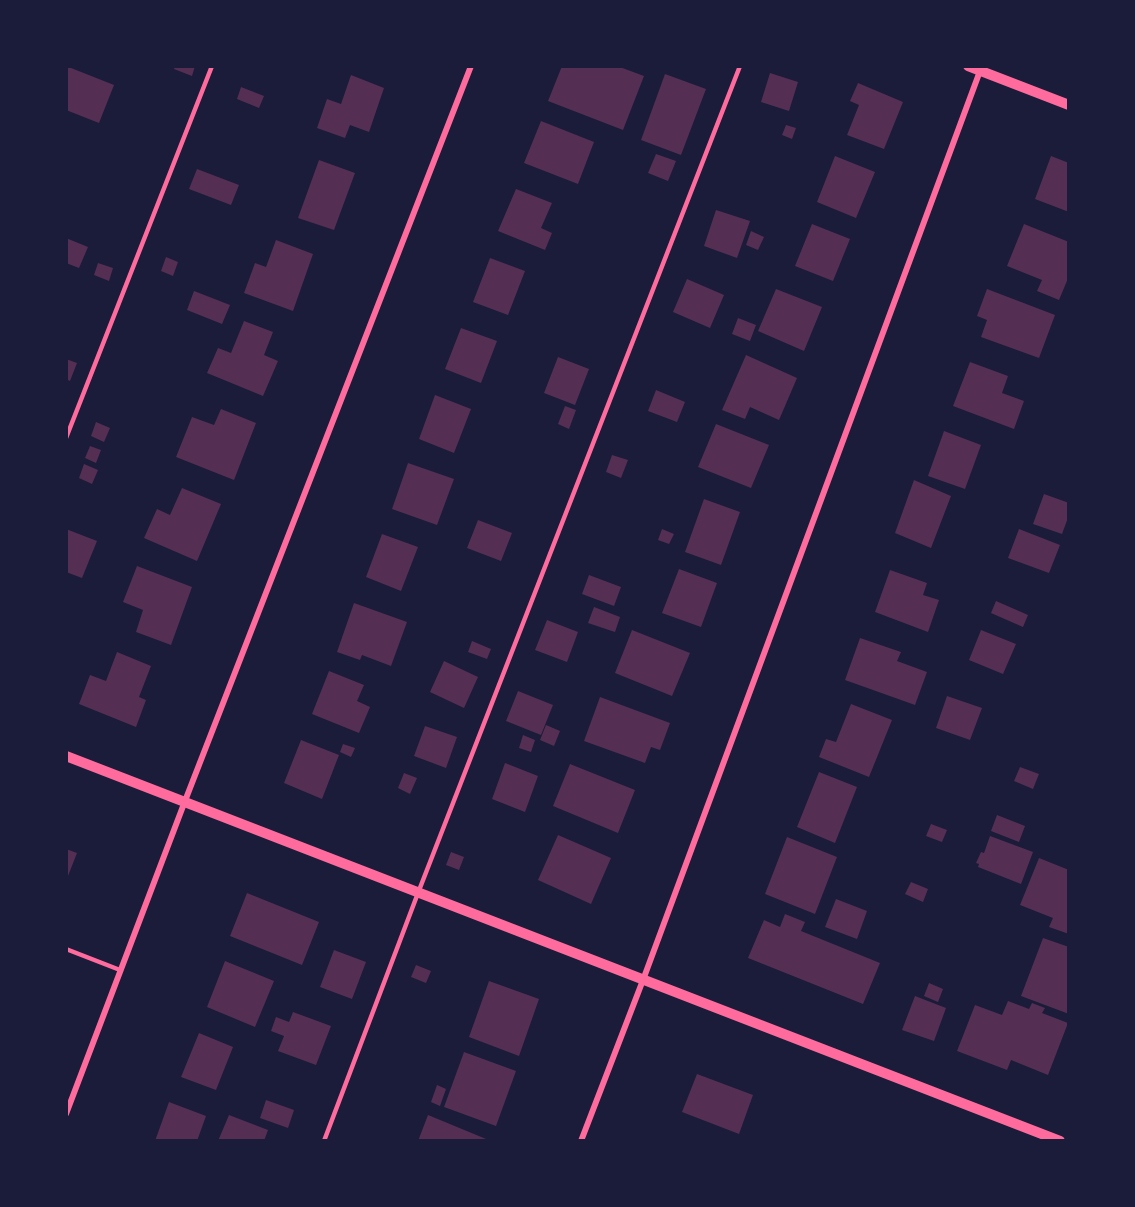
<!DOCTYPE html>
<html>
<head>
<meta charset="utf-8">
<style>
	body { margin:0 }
	#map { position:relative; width:1135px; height:1207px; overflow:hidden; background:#1b1b3a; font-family:Quicksand,sans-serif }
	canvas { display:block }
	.frame { position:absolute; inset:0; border:68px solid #1b1b3a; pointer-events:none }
</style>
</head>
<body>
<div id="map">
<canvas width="1135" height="1207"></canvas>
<div class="frame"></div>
</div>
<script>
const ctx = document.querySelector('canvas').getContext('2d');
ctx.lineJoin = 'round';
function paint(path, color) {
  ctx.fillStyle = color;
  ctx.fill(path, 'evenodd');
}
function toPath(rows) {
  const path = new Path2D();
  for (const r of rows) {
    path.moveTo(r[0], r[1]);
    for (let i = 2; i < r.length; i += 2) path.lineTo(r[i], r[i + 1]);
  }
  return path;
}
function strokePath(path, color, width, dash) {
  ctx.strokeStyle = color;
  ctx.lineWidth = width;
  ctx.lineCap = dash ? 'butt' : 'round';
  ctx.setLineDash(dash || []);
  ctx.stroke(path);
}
const building = toPath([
	[66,66,114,85,99,123,66,110],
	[175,66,195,66,192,76,174,69],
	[562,66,617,66,644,76,623,130,548,101],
	[770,73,798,82,789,111,761,102],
	[665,74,706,89,681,155,641,140],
	[351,75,384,88,369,132,350,125,345,138,317,128,327,99,341,104],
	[858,83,903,102,884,149,847,135,859,105,850,101],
	[241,87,264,96,259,108,237,99],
	[541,121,594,142,578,184,524,163],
	[786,125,796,128,792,139,782,135],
	[656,154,676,161,668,181,648,173],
	[835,156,875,172,856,218,817,202],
	[1051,156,1069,163,1069,212,1035,199],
	[319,160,355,173,334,230,298,218],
	[197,169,239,185,231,205,189,189],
	[516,189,552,203,541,228,552,233,545,250,498,231],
	[716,210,750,221,737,258,704,246],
	[812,224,850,239,833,281,795,266],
	[1024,224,1069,242,1069,276,1059,300,1037,291,1042,280,1007,266],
	[751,231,764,237,758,250,746,245],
	[66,238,88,247,79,268,66,263],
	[276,240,313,254,293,311,244,293,255,263,266,267],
	[166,257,178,262,173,276,161,271],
	[490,258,525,271,508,315,473,302],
	[98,263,113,268,109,281,94,275],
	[687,279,724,295,710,328,673,312],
	[776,289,822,307,804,351,758,331],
	[987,289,1055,315,1039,358,981,337,987,320,977,316],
	[194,291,230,305,222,324,187,310],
	[738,318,756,325,750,341,732,334],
	[244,321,273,332,264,355,278,361,263,396,207,373,218,348,231,353],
	[461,328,497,341,481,383,445,369],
	[746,355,797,378,779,420,750,407,745,419,722,410],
	[558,357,589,369,575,405,544,393],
	[66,359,77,363,70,381,66,379],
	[970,362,1008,376,1002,393,1024,401,1014,429,953,406],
	[656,390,685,402,677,422,648,411],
	[435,395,471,409,454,453,419,439],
	[565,406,576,410,569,429,558,424],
	[221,409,256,423,234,480,176,457,192,417,214,425],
	[96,422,110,428,104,442,91,436],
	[716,424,769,445,751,488,698,467],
	[944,431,981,445,965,489,928,476],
	[90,446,101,450,96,463,85,458],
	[612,455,628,460,621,478,606,472],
	[408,463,454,479,437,525,392,509],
	[84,464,98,470,92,484,79,478],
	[914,480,951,496,931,548,895,533],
	[182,488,221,504,197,561,144,538,157,509,170,515],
	[1044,494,1069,503,1069,515,1062,534,1033,524],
	[704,499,740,512,721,565,685,552],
	[478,520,512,533,501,561,467,548],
	[66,529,97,541,82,578,66,572],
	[662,529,674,534,669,544,658,540],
	[1019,529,1060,545,1049,573,1008,558],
	[382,534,418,547,401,591,366,577],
	[137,566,192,587,171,645,136,632,143,610,123,602],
	[679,569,717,583,701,627,662,613],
	[890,570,927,583,923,595,939,600,928,632,875,612],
	[589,575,621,587,614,606,582,594],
	[996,601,1028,615,1023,627,991,613],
	[354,603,407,622,391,666,362,655,360,660,337,652],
	[594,607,620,617,615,632,588,623],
	[547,620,578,632,567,662,535,650],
	[632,630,690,653,672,696,615,673],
	[981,630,1016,644,1003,674,969,660],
	[860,638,901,652,897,661,927,672,915,705,845,680],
	[472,641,491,649,487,659,468,652],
	[117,652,151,666,139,697,146,700,136,727,79,704,90,675,106,681],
	[444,661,478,677,464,708,430,692],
	[329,671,364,685,357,701,370,707,359,733,312,714],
	[518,691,553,705,541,735,506,721],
	[947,696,982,708,970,740,936,728],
	[600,697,670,723,660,750,651,747,645,763,584,741],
	[851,704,892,720,869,777,819,757,826,739,836,742],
	[546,725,560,731,554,746,540,740],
	[425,726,457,737,446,768,414,756],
	[523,735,535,740,531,752,519,748],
	[301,740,339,755,322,799,284,783],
	[343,744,355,748,351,757,340,752],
	[505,763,538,776,525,812,492,799],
	[570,764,635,790,618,833,553,806],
	[1020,767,1039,774,1033,789,1014,781],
	[819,772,857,787,835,843,797,827],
	[404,773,417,778,410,794,398,788],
	[997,815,1025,826,1019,842,991,831],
	[931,824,947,830,942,842,926,836],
	[558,835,611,858,591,904,538,880],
	[990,836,1033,852,1021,884,978,867,979,864,976,863,981,852,984,853],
	[787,837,837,857,815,914,765,894],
	[66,849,77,853,66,881],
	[451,852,464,857,459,870,446,865],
	[1039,858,1069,870,1069,934,1049,927,1053,918,1020,905],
	[911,882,928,889,923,902,905,894],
	[247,893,319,922,302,965,230,936],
	[836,899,867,911,857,939,825,927],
	[785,914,805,922,801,931,880,963,863,1004,748,958,764,920,780,927],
	[1043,938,1069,947,1069,1014,1021,996],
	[334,950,366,962,352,999,320,987],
	[225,961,274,981,255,1027,207,1007],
	[416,965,431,971,426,983,411,977],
	[489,981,539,999,519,1056,469,1037],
	[929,983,943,989,938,1002,924,996],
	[915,996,946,1008,934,1041,902,1030],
	[1008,1001,1029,1009,1032,1003,1045,1008,1042,1013,1068,1023,1048,1075,1011,1060,1007,1070,957,1051,975,1005,1002,1015],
	[293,1012,331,1026,316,1065,278,1051,284,1036,271,1031,276,1017,289,1022],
	[199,1033,233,1047,216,1090,181,1077],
	[464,1052,516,1071,496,1126,444,1107],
	[697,1074,753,1095,739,1134,682,1112],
	[437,1085,446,1089,440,1106,431,1102],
	[266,1100,294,1110,288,1128,260,1118],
	[169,1102,206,1116,197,1141,155,1141],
	[229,1115,268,1130,264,1141,218,1141],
	[428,1115,491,1141,418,1141]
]);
const service = toPath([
	[66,438,212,66],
	[66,949,120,970],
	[324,1141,418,893,740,66]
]);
const minor = toPath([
	[66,1114,185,801,471,66],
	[581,1141,643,980,980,71]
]);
const tertiary = toPath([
	[968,66,1069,105],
	[66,756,1060,1141]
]);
paint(building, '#542f53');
strokePath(service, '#ff6b9d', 4.5);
strokePath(minor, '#ff6b9d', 6);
strokePath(tertiary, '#ff6b9d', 10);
</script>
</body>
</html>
